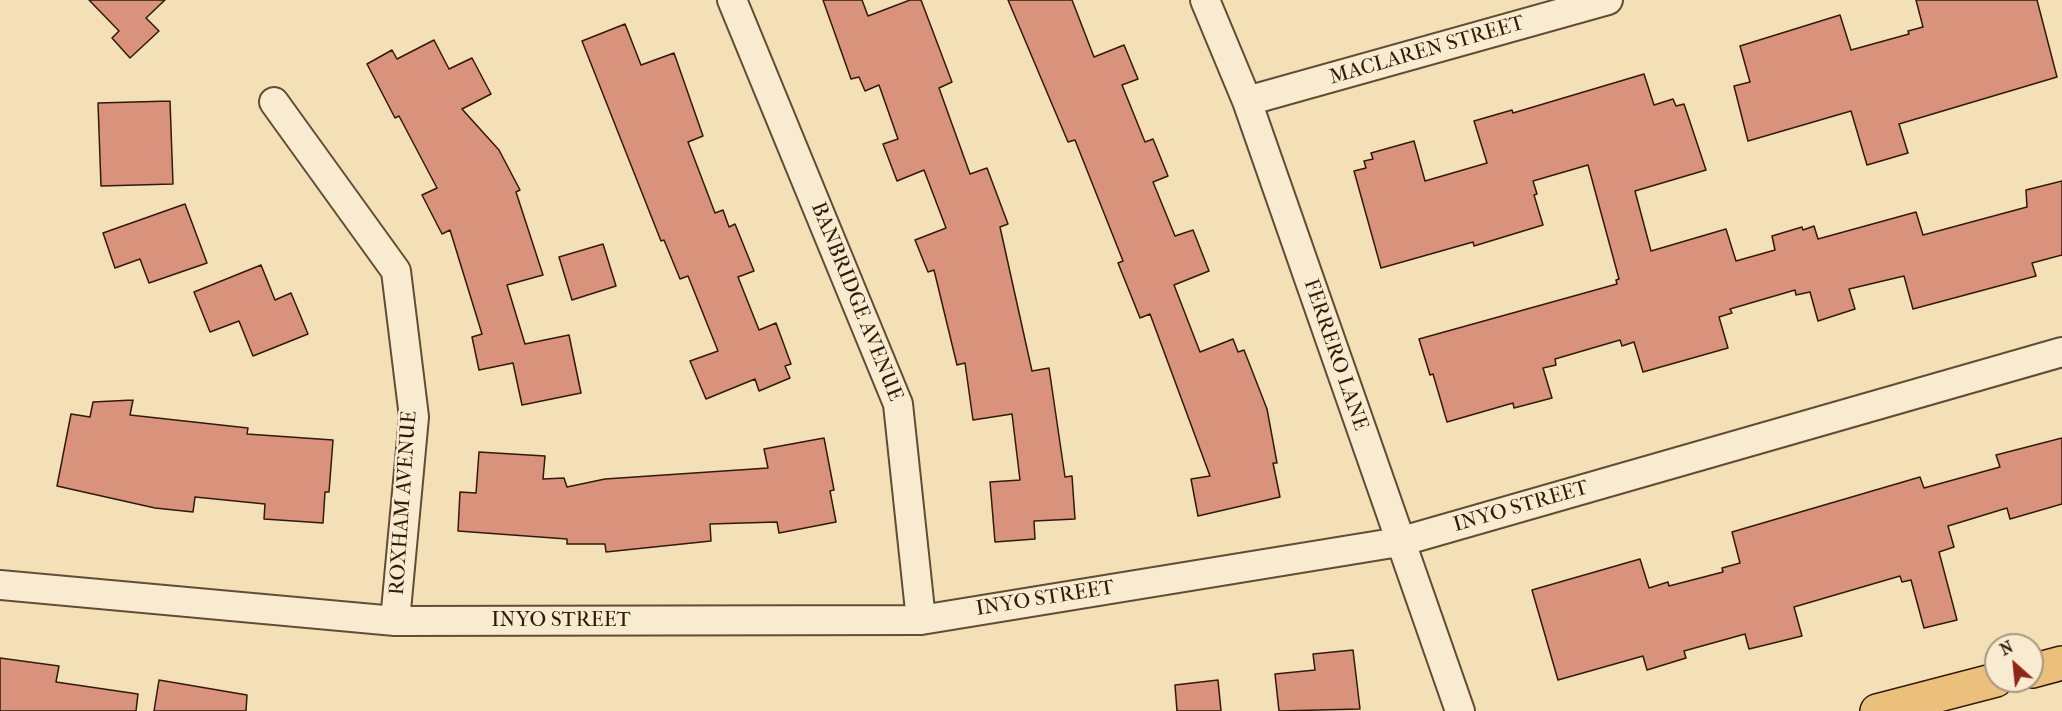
<!DOCTYPE html>
<html>
<head>
<meta charset="utf-8">
<style>
	body { margin:0 }
	#map { position:relative; width:2062px; height:711px; overflow:hidden; background:#f4e0b7; font-family:"IM FELL French Canon",serif }
	canvas { display:block }
	.north { position:absolute; left:1984px; top:633px; width:60px; height:60px; box-sizing:border-box; background:#f8ebd0; border:2px solid #a89781; border-radius:50%; rotate:333deg; font-size:16px; font-weight:700; line-height:24px; text-align:center; color:#311a0a }
	.north::after { content:''; display:block; margin:auto; width:21px; height:27px; background:#8f2418; clip-path:polygon(50% 0,100% 100%,50% 72%,0 100%) }
</style>
</head>
<body>
<div id="map">
<canvas width="2062" height="711"></canvas>
<div class="north">N</div>
</div>
<script>
const ctx = document.querySelector('canvas').getContext('2d');
ctx.lineJoin = 'round';
function paint(path, color) {
  ctx.fillStyle = color;
  ctx.fill(path, 'evenodd');
}
function toPath(rows) {
  const path = new Path2D();
  for (const r of rows) {
    path.moveTo(r[0], r[1]);
    for (let i = 2; i < r.length; i += 2) path.lineTo(r[i], r[i + 1]);
  }
  return path;
}
function strokePath(path, color, width, dash) {
  ctx.strokeStyle = color;
  ctx.lineWidth = width;
  ctx.lineCap = dash ? 'butt' : 'round';
  ctx.setLineDash(dash || []);
  ctx.stroke(path);
}
function label(font, color, halo, rows, align = 'center') {
  ctx.font = font + ' "IM FELL French Canon",serif';
  ctx.lineWidth = 5;
  ctx.setLineDash([]);
  ctx.textBaseline = 'middle';
  ctx.strokeStyle = halo;
  ctx.fillStyle = color;
  for (const [text, x, y, turn = 0] of rows) {
    ctx.save();
    ctx.translate(x, y);
    ctx.rotate((+turn || 0) * Math.PI / 180);
    ctx.textAlign = isNaN(turn) ? turn : align;
    if (halo) ctx.strokeText(text, 0, 0);
    ctx.fillText(text, 0, 0);
    ctx.restore();
  }
}
const building = toPath([
	[89,0,165,0,146,18,159,31,130,58,112,38,119,31,89,0],
	[823,0,862,0,868,16,910,0,921,0,952,82,939,88,970,174,987,168,1008,224,1000,227,1032,371,1049,368,1065,477,1072,476,1075,519,1034,521,1035,539,995,542,990,482,1020,480,1012,414,973,420,965,363,957,365,934,270,928,272,915,240,946,228,924,170,897,181,883,144,898,139,879,85,865,91,859,77,851,79,823,0],
	[1008,0,1072,0,1094,57,1124,45,1138,79,1122,85,1145,142,1153,139,1168,176,1153,182,1175,236,1193,230,1209,271,1174,285,1200,352,1233,339,1238,352,1244,350,1267,409,1277,463,1273,463,1280,497,1198,516,1191,479,1210,476,1150,314,1140,318,1118,263,1123,261,1075,140,1068,142,1008,0],
	[1916,0,2037,0,2057,77,1899,124,1908,153,1867,165,1851,111,1748,141,1734,86,1750,82,1740,46,1840,15,1851,50,1909,34,1908,31,1923,27,1916,0],
	[625,24,641,65,674,53,703,136,688,142,715,213,723,210,729,227,735,224,754,271,738,277,759,330,776,323,791,364,785,366,790,378,759,391,755,379,706,399,690,361,718,351,688,276,680,279,664,240,661,241,582,41,625,24],
	[434,40,449,69,472,58,491,94,462,109,499,150,520,190,516,192,543,275,507,285,525,344,569,335,581,393,522,405,513,363,479,370,472,337,482,334,450,230,442,234,422,195,437,188,399,116,395,118,367,64,392,50,397,59,434,40],
	[1644,74,1654,105,1673,99,1676,106,1684,104,1706,170,1635,191,1651,251,1726,229,1736,261,1775,250,1772,236,1802,227,1803,230,1814,226,1818,239,1916,212,1923,235,2027,207,2026,190,2062,181,2062,255,2032,263,2036,276,1913,309,1904,276,1849,289,1855,309,1818,321,1810,292,1796,295,1795,290,1730,309,1732,313,1719,317,1728,348,1643,372,1634,342,1622,346,1620,340,1555,359,1556,365,1543,368,1552,398,1514,408,1513,403,1447,422,1433,374,1430,375,1419,339,1617,284,1616,280,1619,279,1588,165,1533,181,1537,194,1534,195,1543,225,1474,246,1473,242,1381,268,1354,171,1366,168,1364,161,1373,159,1371,153,1414,141,1425,181,1487,163,1474,121,1512,110,1513,113,1644,74],
	[170,101,173,184,101,186,98,103,170,101],
	[185,204,207,263,149,283,140,259,115,268,103,233,185,204],
	[603,244,616,286,572,300,559,257,603,244],
	[261,265,275,300,291,293,308,334,253,356,239,321,210,332,194,292,261,265],
	[133,400,130,415,248,428,247,434,333,440,329,492,325,492,323,523,264,519,265,504,195,497,193,512,155,508,57,486,71,414,90,417,93,402,133,400],
	[824,438,834,490,830,491,836,522,779,533,777,522,710,524,711,541,606,552,605,544,567,544,567,539,458,531,460,492,476,493,479,452,545,456,543,479,564,478,567,487,605,479,768,468,764,449,824,438],
	[2062,438,2062,504,2010,519,2007,508,1948,526,1954,547,1939,552,1957,620,1924,628,1911,580,1902,582,1900,576,1794,607,1802,636,1749,649,1745,634,1684,651,1686,658,1647,670,1643,656,1558,680,1532,590,1640,559,1649,588,1668,582,1669,586,1723,572,1722,568,1740,563,1732,532,1920,477,1924,488,2000,467,1996,455,2062,438],
	[1353,650,1360,709,1279,711,1275,674,1315,670,1313,654,1353,650],
	[0,658,59,666,56,682,138,694,136,711,0,711,0,658],
	[159,680,247,695,246,711,154,711,159,680],
	[1218,680,1221,711,1177,711,1175,685,1218,680]
]);
const minor = toPath([
	[732,0,898,404,921,620],
	[1205,0,1247,101,1460,711],
	[1247,101,1608,0],
	[274,102,396,271,414,417,395,621],
	[0,585,395,621,921,620,1399,542,2062,352]
]);
const primary = toPath([
	[2032,671,2062,663],
	[1877,711,1996,680]
]);
const streetNames = [
	["MACLAREN STREET",1427,51,-16],
	["BANBRIDGE AVENUE",856,302,68],
	["FERRERO LANE",1335,355,71],
	["ROXHAM AVENUE",404,503,-86],
	["INYO STREET",1521,507,-16],
	["INYO STREET",1045,599,-9],
	["INYO STREET",561,621]
];
paint(building, '#d9927b');
strokePath(building, '#311a0a', 1.5);
strokePath(minor, '#624c35', 32);
strokePath(primary, '#311a0a', 36);
strokePath(minor, '#f8ebd0', 28);
strokePath(primary, '#eac07c', 33);
label('21px', '#311a0a', '#f8ebd0', streetNames);
</script>
</body>
</html>
